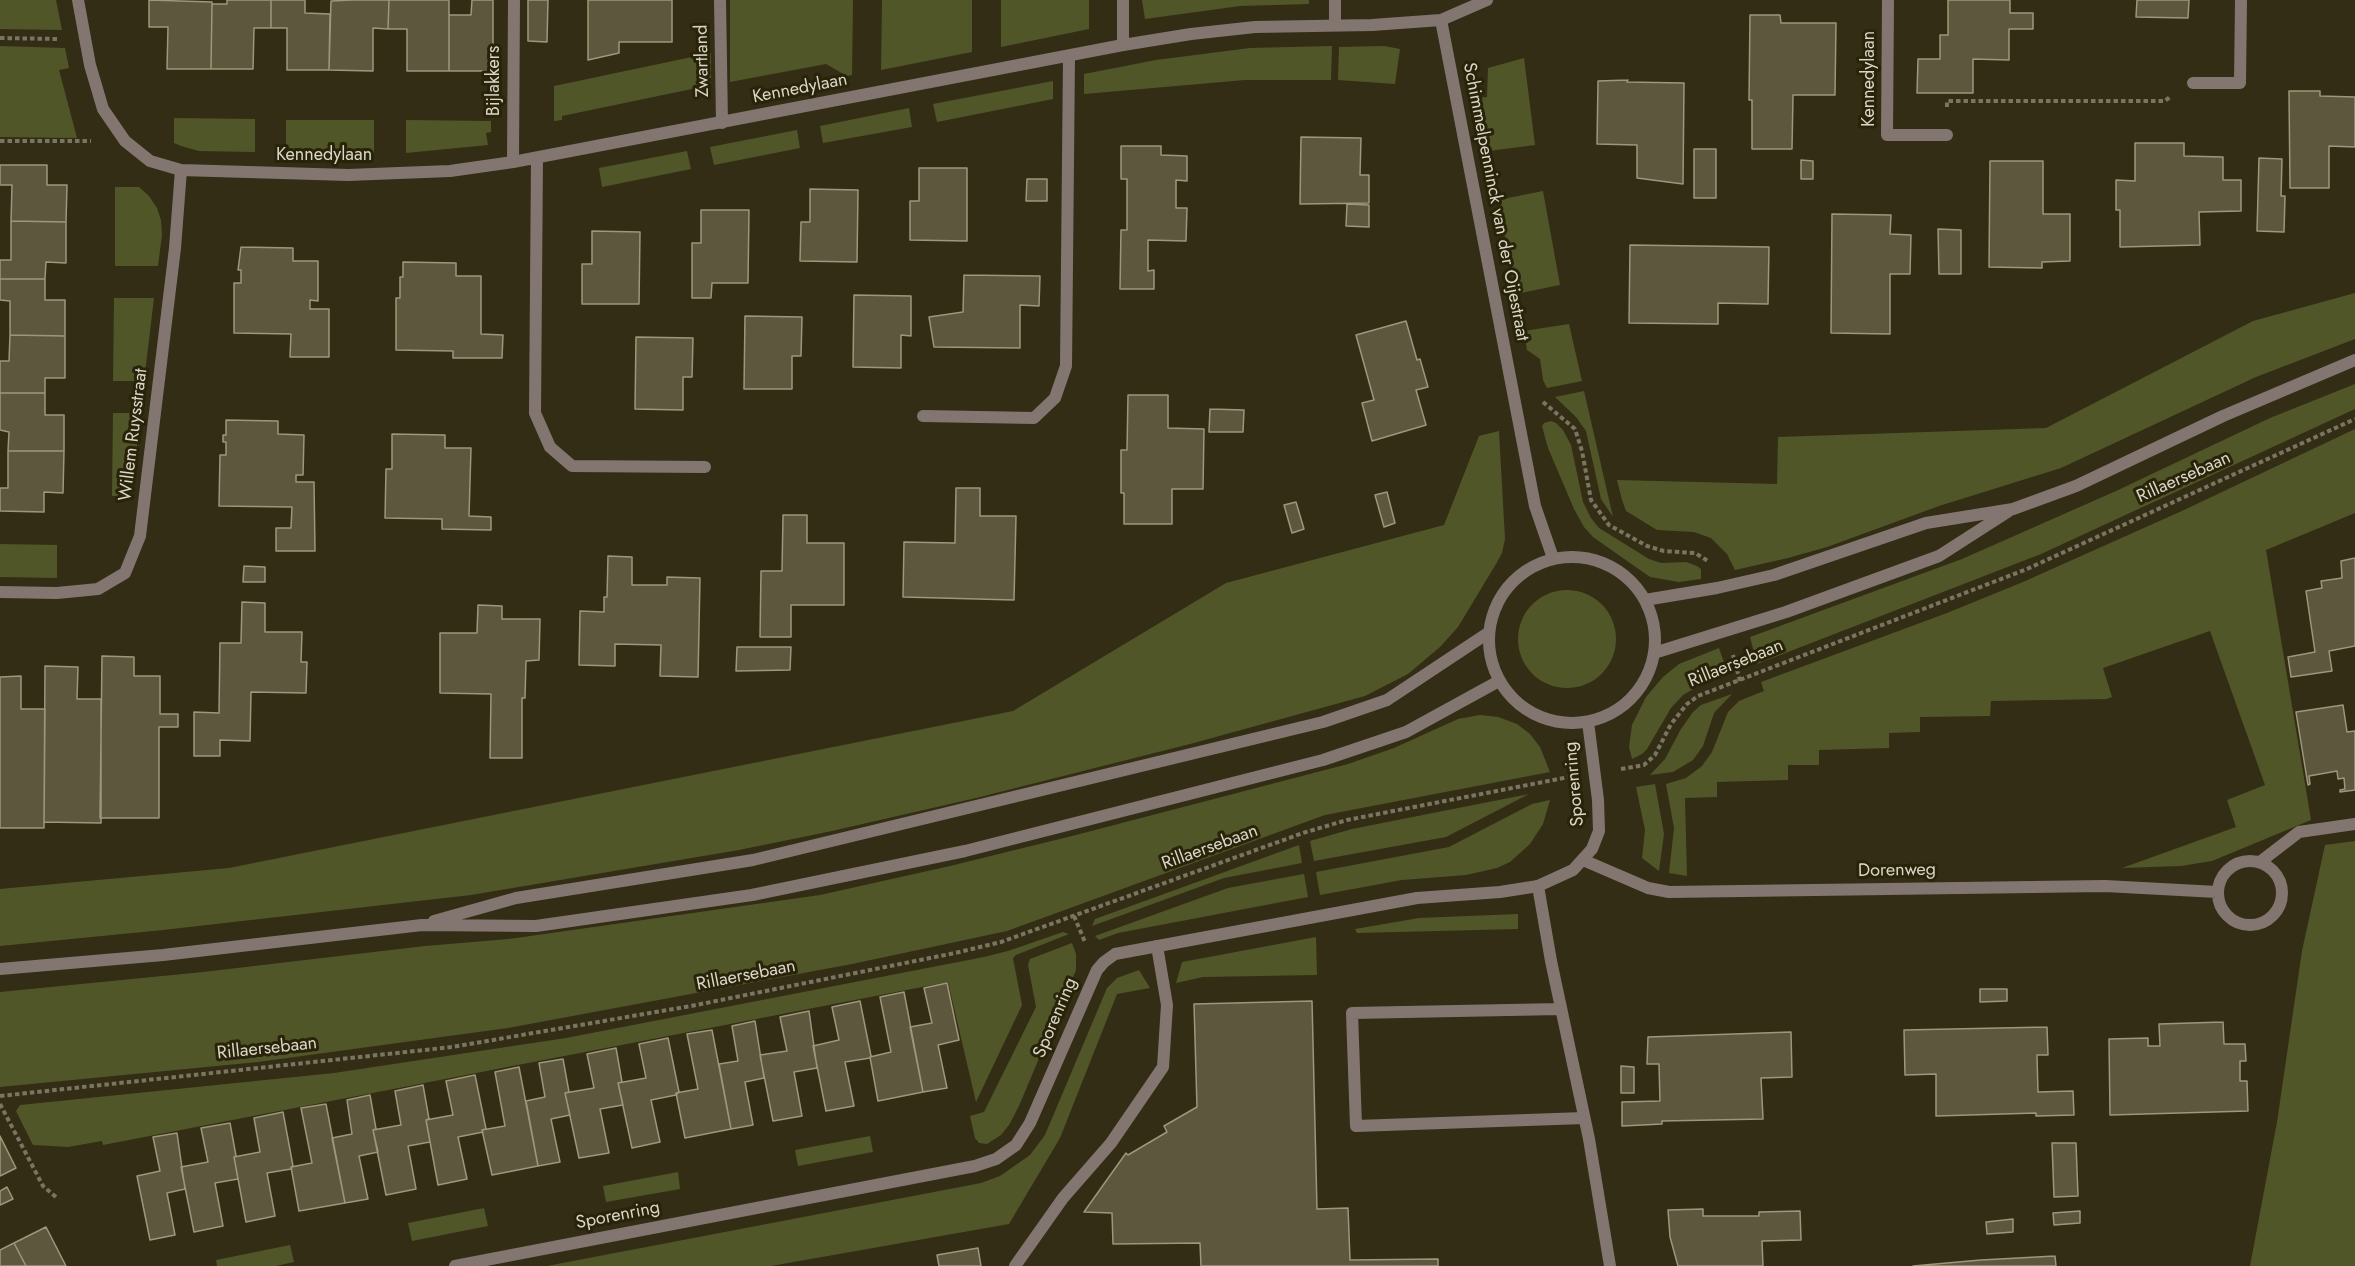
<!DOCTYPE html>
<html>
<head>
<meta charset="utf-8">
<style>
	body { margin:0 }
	canvas { display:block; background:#322d14 }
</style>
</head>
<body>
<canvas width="2355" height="1266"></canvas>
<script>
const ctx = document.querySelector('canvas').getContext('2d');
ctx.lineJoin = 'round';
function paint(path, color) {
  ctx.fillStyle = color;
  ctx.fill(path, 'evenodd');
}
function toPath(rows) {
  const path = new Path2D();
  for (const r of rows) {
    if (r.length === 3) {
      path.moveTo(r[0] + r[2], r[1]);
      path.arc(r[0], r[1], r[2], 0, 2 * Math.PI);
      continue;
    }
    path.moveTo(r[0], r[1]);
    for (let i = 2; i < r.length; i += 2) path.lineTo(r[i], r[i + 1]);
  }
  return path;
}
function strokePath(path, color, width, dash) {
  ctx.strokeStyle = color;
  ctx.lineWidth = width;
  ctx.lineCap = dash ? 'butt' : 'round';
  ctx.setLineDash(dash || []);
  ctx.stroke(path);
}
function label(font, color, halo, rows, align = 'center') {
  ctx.font = font + ' Jost,sans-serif';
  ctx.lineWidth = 6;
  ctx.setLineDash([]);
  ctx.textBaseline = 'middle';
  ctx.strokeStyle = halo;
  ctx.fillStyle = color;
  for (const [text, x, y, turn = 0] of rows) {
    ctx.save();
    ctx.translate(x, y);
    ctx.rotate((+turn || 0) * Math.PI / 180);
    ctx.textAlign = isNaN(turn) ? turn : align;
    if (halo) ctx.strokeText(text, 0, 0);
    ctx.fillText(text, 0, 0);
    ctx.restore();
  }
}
const green = toPath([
	[0,0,56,0,62,30,0,29],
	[730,0,853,0,852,75,847,76,826,64,730,82],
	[882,0,972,0,972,52,881,70],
	[1001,0,1089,0,1089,29,1001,47],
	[1142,0,1309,0,1309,4,1240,6,1145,19],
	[0,46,65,48,69,68,59,70,77,138,0,137],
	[1332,46,1331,80,1245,80,1084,94,1084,74,1156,60,1250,48],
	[1384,46,1400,49,1395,84,1338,80,1339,47],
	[711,53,711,85,562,116,562,120,554,121,554,86],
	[1524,58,1535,145,1489,151,1479,98,1487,97,1488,68],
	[1053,81,1053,99,937,122,933,104],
	[909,108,912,127,823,143,820,126],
	[174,118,255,119,255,152,199,151,181,146,174,143],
	[286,120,374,120,374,153,286,152],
	[406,120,491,121,491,132,486,133,488,145,406,153],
	[797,130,800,148,714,165,710,147],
	[687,151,691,169,602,187,599,168],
	[115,187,139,187,149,196,157,208,161,220,162,235,158,266,115,266],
	[1543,191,1560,285,1516,294,1498,200],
	[2355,293,2355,339,2256,377,2061,468,1939,506,1827,547,1788,558,1735,570,1727,554,1711,538,1694,532,1657,530,1626,511,1622,500,1617,480,1777,484,1778,437,2046,428,2253,321],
	[114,298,154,298,144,381,113,381],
	[1569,324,1582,381,1547,388,1543,380,1540,359,1527,350,1524,331],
	[2355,384,2355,409,2041,554,1757,664,1750,637,1962,559,2116,491,2270,418],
	[1584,391,1613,517,1601,499,1586,431,1576,417,1555,397],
	[113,413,141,413,131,496,112,496],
	[1551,421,1556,423,1563,430,1571,445,1583,502,1591,518,1599,528,1649,559,1661,563,1686,562,1697,566,1701,569,1701,579,1679,582,1650,577,1593,537,1584,527,1574,509,1548,448,1542,426,1544,423],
	[2355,429,2355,513,2266,550,2311,820,2212,861,2181,866,2122,868,2236,827,2227,800,2265,785,2210,631,2103,668,2112,697,2107,699,1991,701,1990,716,1920,717,1920,732,1889,733,1889,748,1819,750,1819,765,1788,765,1788,780,1717,782,1717,797,1685,798,1687,876,1669,873,1674,828,1666,784,1686,778,1702,766,1712,752,1728,712,1739,701,1764,691,1761,682,1947,613,2023,582,2184,510],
	[1499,431,1505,539,1502,553,1496,564,1458,627,1440,647,1408,674,1365,696,1190,744,976,798,832,831,739,850,471,895,163,930,0,946,0,889,229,868,1013,711,1226,583,1444,525,1479,436],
	[0,544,57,545,57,578,0,577],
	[1567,639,49],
	[1719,648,1727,671,1725,676,1700,685,1683,695,1671,708,1647,749,1642,754,1632,759,1629,747,1632,725,1646,697,1663,677,1679,664],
	[1732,694,1714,713,1703,746,1693,760,1673,772,1650,775,1665,759,1681,729,1693,712,1701,705],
	[1480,715,1498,717,1517,724,1530,734,1540,747,1550,772,1325,815,1007,931,852,964,508,1028,258,1062,0,1087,0,992,203,972,425,946,509,939,820,895,950,866,1076,835,1348,764,1394,748,1458,719],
	[1655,784,1664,834,1659,871,1642,858,1645,830,1636,787],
	[1529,794,1446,837,1314,861,1310,841,1352,829],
	[1550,800,1543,824,1530,844,1510,862,1497,868,1466,875,1402,880,1320,895,1316,872,1449,847,1532,804],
	[2355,841,2355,1266,2250,1266,2277,1122,2302,951,2325,845],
	[1299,845,1302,863,1224,878,1092,926,1095,919],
	[1304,874,1308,897,1118,933,1099,940,1095,936,1228,888],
	[1518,914,1518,929,1357,933,1355,929,1419,918],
	[1063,932,1069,934,1016,955,1013,958,1022,1005,976,1102,948,982,103,1145,102,1141,68,1147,33,1145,16,1111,20,1105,334,1073,566,1038,984,957,1008,951],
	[1316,937,1317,975,1203,977,1176,983,1182,962],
	[1072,943,1076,954,1076,970,1019,1106,1009,1125,1001,1135,987,1144,979,1143,975,1138,970,1116,984,1112,1036,1007,1028,965,1030,959],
	[1139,970,1150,988,1117,994,1060,1138,1009,1224,771,1266,547,1266,981,1183,1000,1176,1030,1155,1045,1135,1107,988,1117,978],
	[870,1136,873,1152,798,1166,795,1150],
	[678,1172,680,1189,606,1202,603,1186],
	[484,1208,488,1226,412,1241,408,1223],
	[290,1245,294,1262,276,1266,217,1266,216,1260]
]);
const building = toPath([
	[149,0,212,2,211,69,167,69,168,27,149,27,149,0],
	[227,0,271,0,271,28,254,28,253,69,211,69,212,4,227,4,227,0],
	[271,0,305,0,305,13,330,14,329,70,287,70,287,28,271,28,271,0],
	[353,0,389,0,388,29,373,28,373,71,329,70,331,1,353,0],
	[389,0,449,0,449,71,407,71,407,29,388,29,389,0],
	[472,0,493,0,493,71,449,71,449,15,471,15,472,0],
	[528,0,548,0,547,42,528,41,528,0],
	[588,0,672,0,672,42,619,42,619,53,588,60,588,0],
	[1948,0,2010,0,2010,13,2033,13,2033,29,2009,29,2009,60,1973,59,1973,93,1917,93,1918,59,1940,59,1940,35,1948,35,1948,0],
	[2137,0,2189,0,2188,18,2136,17,2137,0],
	[1750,15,1780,15,1781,23,1836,23,1835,95,1793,95,1792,149,1752,149,1752,100,1749,100,1750,15],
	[1628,80,1627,82,1684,83,1683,184,1637,178,1637,145,1597,144,1598,81,1628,80],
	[2289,91,2320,91,2320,96,2355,97,2355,147,2329,146,2329,188,2290,188,2289,91],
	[1301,137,1361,138,1360,175,1369,175,1369,203,1300,204,1301,137],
	[2135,143,2184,143,2184,156,2223,157,2223,180,2241,180,2241,211,2199,212,2200,245,2120,247,2120,210,2116,210,2116,180,2135,181,2135,143],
	[1121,146,1161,146,1161,155,1187,156,1187,181,1176,180,1176,208,1187,208,1186,241,1148,240,1148,271,1154,270,1154,289,1120,289,1121,230,1127,230,1127,179,1121,179,1121,146],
	[1694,149,1716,149,1716,198,1694,198,1694,149],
	[2259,158,2282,159,2281,196,2285,196,2284,232,2257,231,2259,158],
	[1801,160,1813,161,1813,179,1801,179,1801,160],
	[1990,161,2043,161,2043,214,2070,214,2070,261,2042,262,2042,268,1989,267,1990,161],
	[0,165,47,165,47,185,67,185,66,222,11,221,12,185,0,185,0,165],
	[919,168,967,168,967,241,910,240,910,201,919,201,919,168],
	[1027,179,1047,179,1047,201,1026,201,1027,179],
	[810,189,858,190,857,262,800,261,801,222,810,222,810,189],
	[1347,204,1369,205,1369,227,1346,226,1347,204],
	[701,210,749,210,748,283,712,283,711,298,692,298,692,243,701,243,701,210],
	[1832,214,1891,215,1890,234,1911,235,1910,274,1890,274,1890,334,1831,333,1832,214],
	[11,221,66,222,66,263,46,262,45,279,0,279,0,260,11,260,11,221],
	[1938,229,1961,230,1961,274,1939,274,1938,229],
	[592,231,640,232,639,304,582,304,582,264,592,264,592,231],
	[1630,245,1769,247,1768,304,1718,303,1718,324,1629,323,1630,245],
	[241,247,293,248,293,261,318,261,318,301,310,300,310,309,329,309,329,357,290,357,291,334,234,333,234,283,241,283,241,270,238,270,241,247],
	[403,262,456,263,456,276,481,276,481,334,503,335,502,358,453,358,453,351,396,350,396,298,400,298,400,277,403,277,403,262],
	[964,275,1040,276,1039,306,1020,305,1020,348,934,347,929,317,963,312,964,275],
	[0,279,45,279,45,300,65,300,65,336,10,335,10,301,0,300,0,279],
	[854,295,911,296,911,336,901,335,901,368,853,367,854,295],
	[745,316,802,317,801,356,792,356,792,389,744,389,745,316],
	[1406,321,1417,360,1420,359,1428,387,1416,390,1426,425,1372,441,1362,403,1374,400,1356,335,1406,321],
	[10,335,65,336,65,378,45,378,45,393,0,393,0,361,9,361,10,335],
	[636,337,693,338,692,377,683,377,683,410,635,409,636,337],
	[0,393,45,393,45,415,64,415,64,451,8,451,9,432,0,430,0,393],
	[1128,395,1168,395,1168,428,1204,429,1203,489,1172,489,1172,524,1124,524,1124,493,1121,493,1121,450,1127,450,1128,395],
	[1210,409,1244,410,1243,432,1209,432,1210,409],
	[226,420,278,421,278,434,304,435,303,475,296,475,296,482,314,482,315,551,276,551,276,528,291,528,292,507,219,506,220,455,226,455,226,442,223,442,223,435,226,435,226,420],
	[392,434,445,435,445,448,471,448,469,516,491,517,491,530,442,529,442,519,385,518,386,469,392,469,392,434],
	[8,451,64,451,63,493,44,492,44,512,0,511,0,488,8,488,8,451],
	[956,488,980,488,980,516,1016,516,1014,600,903,597,904,542,955,543,956,488],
	[1387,492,1395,523,1384,527,1375,495,1387,492],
	[1296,502,1304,529,1292,533,1284,505,1296,502],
	[783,515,807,515,807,543,844,543,844,605,791,605,791,637,760,637,761,571,782,571,783,515],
	[608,556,632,557,632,585,667,585,667,577,700,578,698,677,660,676,661,645,615,644,615,666,579,665,580,611,604,612,604,597,607,597,608,556],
	[2355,558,2355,646,2329,651,2332,671,2291,677,2288,657,2315,652,2306,591,2322,588,2321,581,2342,578,2341,561,2355,558],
	[244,566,265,567,265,582,243,582,244,566],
	[242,602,265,603,265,632,302,632,301,662,307,662,306,693,251,692,250,741,220,740,220,756,194,756,194,712,219,713,220,643,241,643,242,602],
	[478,605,502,606,502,619,540,619,539,660,526,661,525,698,522,698,522,758,490,758,491,694,440,693,440,633,477,633,478,605],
	[737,647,791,647,790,670,736,671,737,647],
	[102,656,134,657,134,676,160,676,160,714,178,714,178,727,159,727,159,818,100,818,102,656],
	[45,666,78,667,77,699,101,699,101,823,44,822,45,666],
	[21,676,21,709,45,709,44,828,0,828,0,677,21,676],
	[2343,705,2347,732,2355,731,2355,790,2340,792,2340,790,2345,789,2344,778,2338,779,2337,771,2309,776,2310,784,2308,785,2296,712,2343,705],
	[947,983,959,1040,938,1045,947,1088,923,1092,910,1027,932,1023,924,988,947,983],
	[1980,989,2007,989,2007,1001,1980,1002,1980,989],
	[904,992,923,1092,878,1101,870,1057,891,1052,880,997,904,992],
	[860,1001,871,1056,870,1058,845,1062,854,1106,826,1111,813,1046,839,1040,832,1007,860,1001],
	[1312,1001,1317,1209,1348,1208,1350,1260,1438,1259,1438,1266,1201,1266,1200,1243,1113,1244,1112,1213,1084,1212,1126,1153,1128,1155,1167,1132,1164,1126,1197,1107,1194,1004,1312,1001],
	[809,1011,817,1068,794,1072,802,1116,773,1121,760,1055,787,1051,780,1017,809,1011],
	[755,1021,764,1078,745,1082,753,1125,731,1129,719,1064,738,1061,732,1026,755,1021],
	[2223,1022,2224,1044,2245,1044,2246,1061,2240,1061,2240,1081,2247,1081,2248,1111,2110,1115,2109,1039,2148,1038,2148,1046,2160,1046,2159,1024,2223,1022],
	[2047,1027,2048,1055,2037,1055,2038,1092,2073,1091,2074,1115,2036,1116,2036,1113,1936,1116,1936,1074,1905,1075,1904,1030,2047,1027],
	[712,1030,731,1129,685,1138,676,1093,698,1089,687,1034,712,1030],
	[1791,1032,1792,1077,1761,1078,1763,1119,1662,1121,1662,1124,1622,1126,1622,1102,1660,1101,1659,1064,1647,1064,1648,1037,1791,1032],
	[668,1038,679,1092,676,1095,651,1100,660,1142,632,1148,618,1083,646,1078,639,1044,668,1038],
	[616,1048,622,1082,618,1083,623,1105,600,1109,609,1153,579,1158,565,1093,594,1088,587,1054,616,1048],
	[563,1059,569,1092,565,1093,570,1115,551,1119,560,1162,538,1166,526,1101,545,1097,539,1063,563,1059],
	[1621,1066,1634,1067,1634,1093,1621,1093,1621,1066],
	[519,1067,538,1166,492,1175,482,1130,505,1126,495,1072,519,1067],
	[475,1075,486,1129,482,1130,483,1132,458,1137,467,1179,438,1185,426,1120,453,1115,446,1081,475,1075],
	[423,1085,429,1119,426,1120,430,1142,408,1146,416,1189,386,1195,373,1130,401,1125,395,1091,423,1085],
	[370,1095,376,1129,373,1130,378,1152,359,1156,368,1199,345,1203,332,1138,352,1134,347,1100,370,1095],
	[326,1104,345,1203,299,1211,291,1167,312,1163,301,1108,326,1104],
	[283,1112,293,1166,291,1169,267,1173,275,1216,246,1222,234,1157,260,1152,254,1118,283,1112],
	[230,1123,236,1156,234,1157,238,1179,215,1183,223,1226,194,1232,181,1167,208,1162,201,1128,230,1123],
	[177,1133,185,1189,167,1193,175,1235,150,1240,137,1176,160,1171,153,1137,177,1133],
	[0,1136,16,1168,0,1176,0,1136],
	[2052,1143,2076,1143,2078,1196,2054,1197,2052,1143],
	[7,1187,13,1199,0,1205,0,1191,7,1187],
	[1703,1209,1703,1216,1759,1216,1759,1212,1800,1211,1801,1240,1762,1241,1763,1266,1678,1266,1670,1237,1668,1210,1703,1209],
	[2080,1211,2080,1223,2054,1225,2053,1213,2080,1211],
	[2013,1219,2013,1232,1987,1234,1986,1222,2013,1219],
	[46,1227,66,1266,26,1266,14,1243,46,1227],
	[14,1243,26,1266,0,1266,0,1250,14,1243],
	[978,1248,981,1266,939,1266,937,1255,978,1248],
	[2055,1256,2056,1266,1913,1266,1981,1260,2055,1256]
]);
const path = toPath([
	[0,38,59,39],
	[1947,107,1947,101,2165,101,2171,96],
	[0,141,91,141],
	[1543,402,1575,429,1582,451,1591,500,1609,525,1647,546,1664,551,1695,553,1708,561],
	[1733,655,1740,681],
	[1621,769,1644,765,1655,755,1671,724,1687,704,1698,696,2027,569,2355,419],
	[1074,916,1085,942],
	[0,1096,452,1047,691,1006,955,953,1001,942,1303,833,1347,820,1569,777],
	[0,1104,43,1186,56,1197]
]);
const service = toPath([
	[1123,45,1123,0],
	[1538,886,1551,961,1589,1139,1610,1266],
	[1561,1009,1352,1013,1356,1126,1584,1118],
	[1015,1266,1063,1198,1111,1143,1163,1067,1167,1005,1157,946]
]);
const minor = toPath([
	[78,0,90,65,103,109,125,141,150,161,181,170,348,175,450,171,513,162,1123,45,1191,34,1255,27,1372,25,1441,20,1487,0],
	[720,0,722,123],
	[1335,0,1335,25],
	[1888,0,1887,135,1947,135],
	[1441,20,1535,506,1553,558],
	[2193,83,2240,83,2241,0],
	[537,158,535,413,550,447,572,466,705,467],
	[513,162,514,0],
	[923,416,1034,418,1055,398,1066,366,1069,56],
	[0,592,57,593,98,589,125,573,140,536,175,248,181,170],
	[1583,860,1648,888,1669,892,2105,886,2217,892],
	[2250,893,32],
	[2260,862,2299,832,2355,824],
	[455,1266,975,1166,996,1159,1016,1145,1030,1123,1097,970,1104,962,1115,954,1417,898,1500,892,1538,886,1573,870,1592,849,1599,831,1598,800,1588,722]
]);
const tertiary = toPath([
	[1572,640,83],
	[1645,600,1717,588,1774,575,1926,523,2013,509,2076,486,2223,416,2355,360],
	[1654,653,1786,612,1939,556,2009,511],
	[434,921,516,898,753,860,1323,722,1387,700,1488,633],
	[0,969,163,955,422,925,536,926,752,895,965,851,1323,760,1406,732,1499,681]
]);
const streetNames = [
	["Zwartland",703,61,-91],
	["Kennedylaan",1870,79,-90],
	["Bijlakkers",495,81,-90],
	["Kennedylaan",800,89,-11],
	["Kennedylaan",324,156],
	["Schimmelpenninck van der Oijestraat",1495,202,79],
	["Willem Ruysstraat",134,435,-83],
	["Rillaersebaan",2184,478,-24],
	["Rillaersebaan",1736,664,-22],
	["Sporenring",1575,784,-95],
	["Rillaersebaan",1210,848,-20],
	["Dorenweg",1897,871,-1],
	["Rillaersebaan",746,976,-11],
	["Sporenring",1056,1018,-67],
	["Rillaersebaan",267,1049,-6],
	["Sporenring",618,1216,-11]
];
paint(green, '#505628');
paint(building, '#5c573d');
strokePath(building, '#9d987b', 1.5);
strokePath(path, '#7a7561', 4, [4.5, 3]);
strokePath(service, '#837671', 12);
strokePath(minor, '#837671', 12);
strokePath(tertiary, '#837671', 12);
label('18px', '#dad7c8', '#282309', streetNames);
</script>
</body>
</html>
